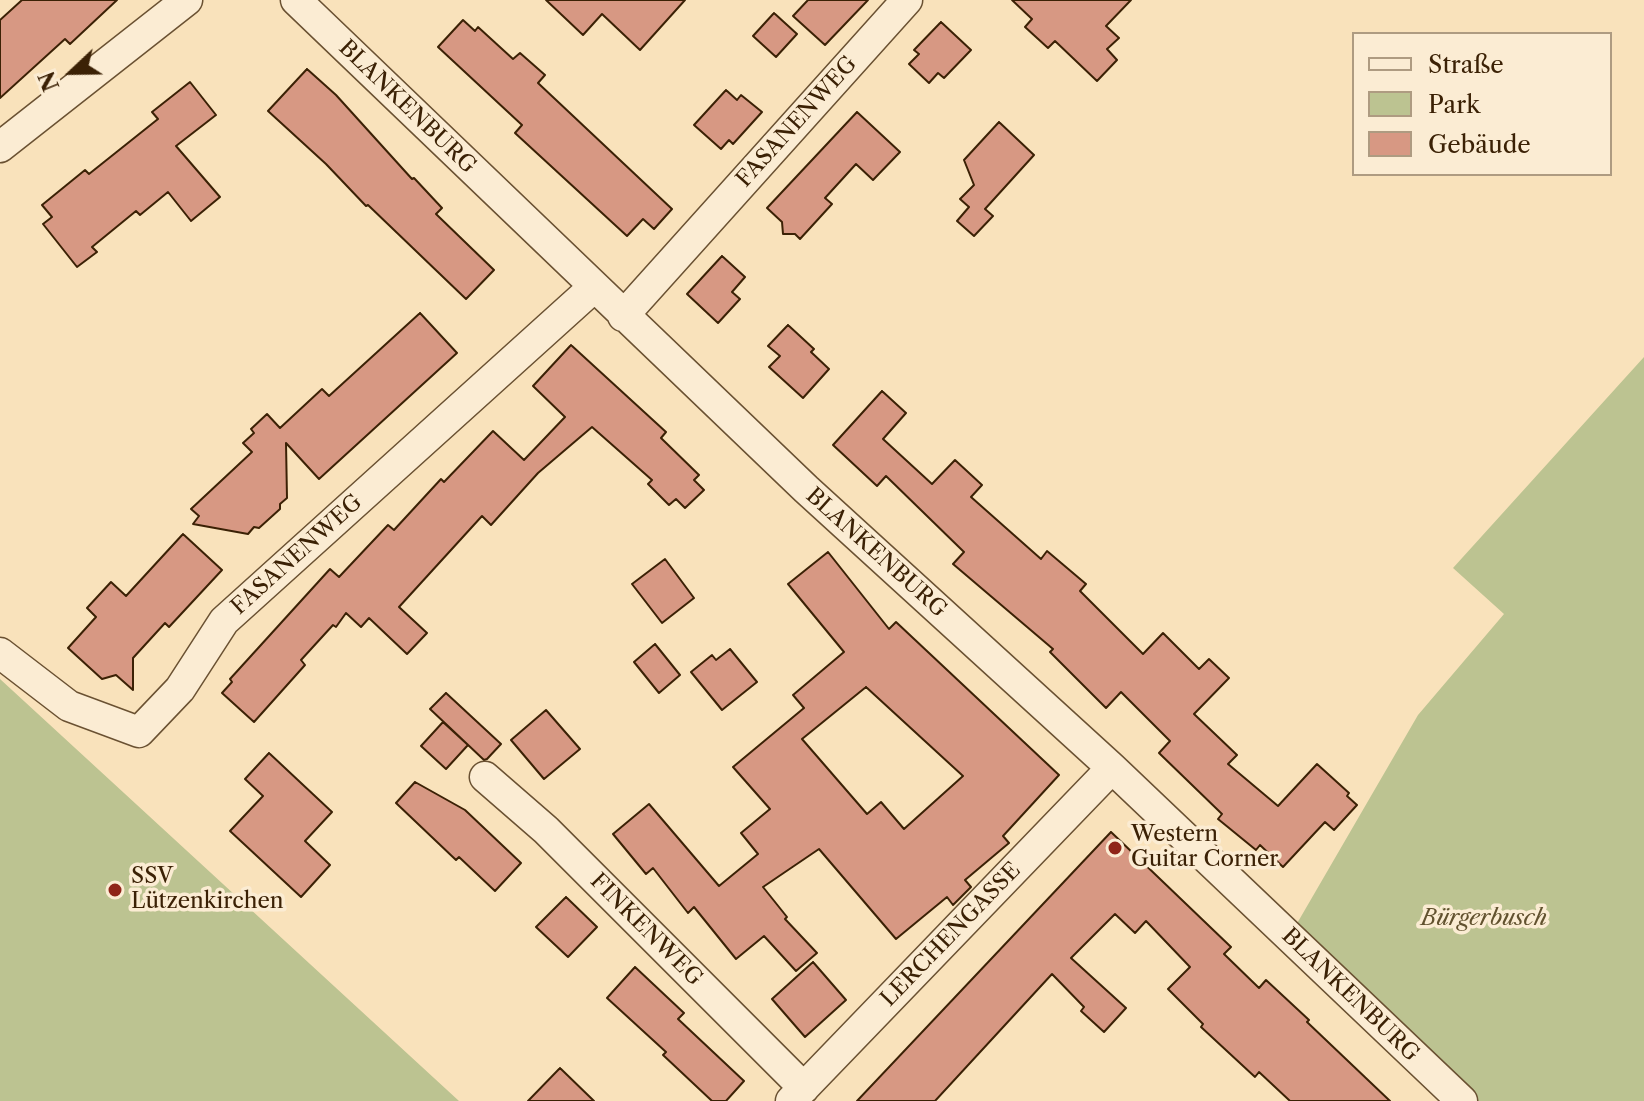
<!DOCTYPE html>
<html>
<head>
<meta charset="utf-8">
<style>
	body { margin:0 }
	#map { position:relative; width:1644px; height:1101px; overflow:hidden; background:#f9e2bb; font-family:"Libre Caslon Text",serif }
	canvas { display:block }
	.legend { position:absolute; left:1352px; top:32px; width:260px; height:144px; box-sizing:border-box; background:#fbecd3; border:2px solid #ae9b81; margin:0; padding:10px 14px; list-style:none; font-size:24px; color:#3b2105 }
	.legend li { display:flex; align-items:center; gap:16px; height:40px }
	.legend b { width:40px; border:2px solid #ae9b81 }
	.north { position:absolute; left:32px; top:32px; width:80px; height:80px; -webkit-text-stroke:6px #fbecd3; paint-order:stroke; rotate:248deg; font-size:22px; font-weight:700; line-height:32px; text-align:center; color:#3b2105 }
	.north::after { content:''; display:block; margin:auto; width:28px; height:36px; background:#3b2105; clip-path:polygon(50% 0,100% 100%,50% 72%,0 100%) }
</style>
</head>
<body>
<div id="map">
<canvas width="1644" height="1101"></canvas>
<ul class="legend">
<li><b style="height:10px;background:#fbecd3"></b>Straße</li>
<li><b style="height:22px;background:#bcc391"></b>Park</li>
<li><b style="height:22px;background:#d79883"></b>Gebäude</li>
</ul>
<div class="north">N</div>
</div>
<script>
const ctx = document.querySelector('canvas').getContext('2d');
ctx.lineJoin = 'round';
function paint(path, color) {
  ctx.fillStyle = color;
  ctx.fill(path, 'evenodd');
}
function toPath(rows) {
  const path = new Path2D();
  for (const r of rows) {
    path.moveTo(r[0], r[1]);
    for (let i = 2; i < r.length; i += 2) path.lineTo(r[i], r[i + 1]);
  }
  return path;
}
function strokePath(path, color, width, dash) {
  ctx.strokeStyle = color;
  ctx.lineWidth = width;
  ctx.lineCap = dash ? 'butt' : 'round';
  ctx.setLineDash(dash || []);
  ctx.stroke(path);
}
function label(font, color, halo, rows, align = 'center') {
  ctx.font = font + ' "Libre Caslon Text",serif';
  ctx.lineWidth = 7;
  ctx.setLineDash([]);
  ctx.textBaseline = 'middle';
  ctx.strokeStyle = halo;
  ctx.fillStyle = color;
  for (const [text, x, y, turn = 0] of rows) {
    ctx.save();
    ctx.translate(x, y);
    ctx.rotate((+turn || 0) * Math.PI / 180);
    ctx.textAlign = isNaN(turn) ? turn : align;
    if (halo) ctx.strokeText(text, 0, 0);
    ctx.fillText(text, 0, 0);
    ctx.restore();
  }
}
const green = toPath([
	[1644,357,1644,1101,1442,1101,1281,951,1418,715,1504,614,1453,568],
	[0,679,459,1101,0,1101]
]);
const building = toPath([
	[22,0,117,0,70,44,65,39,0,98,0,20,22,0],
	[546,0,685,0,640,50,602,14,583,35,546,0],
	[808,0,868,0,825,45,793,16,808,0],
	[1012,0,1131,0,1106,26,1119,38,1107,49,1117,60,1097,81,1055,41,1048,48,1025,27,1032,19,1012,0],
	[774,13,797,34,776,57,753,36,774,13],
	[463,20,475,31,478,27,513,59,520,53,545,75,538,83,672,209,654,229,643,219,627,236,515,133,522,125,438,47,463,20],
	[941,22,971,50,944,78,938,73,929,83,909,64,919,54,914,50,941,22],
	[307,69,336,95,412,179,414,178,442,208,436,214,494,270,466,299,368,205,366,206,326,164,268,111,307,69],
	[190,82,216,115,176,146,220,197,191,221,168,192,140,215,136,211,92,247,97,252,77,267,43,224,52,217,42,205,85,170,89,174,158,119,152,112,190,82],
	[726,90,737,100,741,95,762,112,733,144,729,140,721,149,694,125,726,90],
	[857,112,900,152,873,180,856,164,825,198,832,204,800,239,795,234,783,234,782,222,767,208,857,112],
	[999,122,1034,155,985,209,993,216,974,236,957,221,969,207,960,199,974,185,964,160,999,122],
	[722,256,745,277,732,292,740,299,718,323,687,294,722,256],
	[420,313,457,353,319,479,286,443,287,498,280,504,280,509,259,528,254,527,248,534,193,524,199,516,191,509,252,452,243,443,254,433,251,429,267,414,280,428,322,389,329,396,420,313],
	[788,325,814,349,811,352,829,369,803,398,769,367,780,356,768,346,788,325],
	[571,345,666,432,661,438,699,475,694,480,704,490,685,508,676,499,669,505,648,484,652,480,592,427,538,473,491,525,482,516,399,607,427,633,407,654,369,618,361,627,346,613,336,627,333,625,301,660,305,665,254,722,222,693,232,682,230,679,330,569,339,577,388,525,394,530,441,479,444,482,493,431,524,460,565,417,533,386,571,345],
	[882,391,906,413,883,439,932,484,955,460,982,485,971,497,1041,559,1047,551,1086,584,1080,591,1143,654,1163,633,1199,669,1209,659,1229,678,1194,714,1237,755,1228,764,1278,806,1317,764,1349,793,1347,796,1357,805,1334,830,1325,822,1283,867,1260,845,1256,850,1218,819,1222,814,1159,753,1170,741,1121,692,1106,708,1050,652,1053,649,953,564,964,552,886,476,877,486,833,445,882,391],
	[183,534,222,570,169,627,165,623,133,658,133,690,116,675,102,679,68,648,96,617,87,608,111,582,126,596,183,534],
	[828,552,889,629,896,622,1059,775,1003,836,1009,843,965,880,971,887,953,905,947,897,896,939,819,849,763,887,787,917,785,919,817,953,796,971,764,936,736,959,694,907,688,913,653,868,646,874,613,834,649,804,719,886,758,854,741,833,770,809,733,767,804,708,793,695,844,652,788,584,828,552],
	[866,687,963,776,904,829,881,802,867,814,802,739,866,687],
	[665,559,694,598,662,623,632,584,665,559],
	[655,644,680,675,659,693,634,662,655,644],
	[730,649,757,682,722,710,691,672,712,655,716,660,730,649],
	[446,693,501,744,487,759,484,760,430,709,446,693],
	[546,710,580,749,544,779,511,740,546,710],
	[443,722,468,745,446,769,421,746,443,722],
	[269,753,332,812,305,841,330,865,301,897,230,831,263,796,245,779,269,753],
	[415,782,465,810,521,863,495,891,459,857,456,860,396,803,415,782],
	[1111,832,1231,947,1224,954,1259,988,1266,980,1309,1020,1307,1022,1390,1101,1290,1101,1259,1072,1255,1077,1201,1027,1203,1024,1168,989,1190,967,1146,921,1135,933,1115,914,1071,958,1126,1008,1104,1032,1081,1011,1084,1007,1052,974,935,1101,857,1101,1111,832],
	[566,897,597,927,568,957,536,927,566,897],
	[813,962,846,1000,805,1037,772,999,813,962],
	[635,967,684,1013,678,1019,744,1081,726,1101,712,1101,663,1055,666,1052,607,998,635,967],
	[560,1068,594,1101,528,1101,560,1068]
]);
const minor = toPath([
	[296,0,806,489,1112,768,1462,1101],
	[0,147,187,0],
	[623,316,907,0],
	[0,653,69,706,139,732,180,689,224,621,594,287],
	[485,777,546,830,804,1088],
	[791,1101,1112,768]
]);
const markers = [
	[1115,848,8,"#8f2418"],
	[115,890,8,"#8f2418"]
];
const streetNames = [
	["BLANKENBURG",407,107,44],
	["FASANENWEG",797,122,-48],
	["BLANKENBURG",876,553,42],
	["FASANENWEG",297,555,-42],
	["FINKENWEG",646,930,45],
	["LERCHENGASSE",951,935,-46],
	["BLANKENBURG",1350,995,44]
];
const poiNames = [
	["Western",1131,835],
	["Guitar Corner",1131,860],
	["SSV",131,877],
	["Lützenkirchen",131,902]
];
const parkNames = [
	["Bürgerbusch",1484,919]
];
paint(green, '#bcc391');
paint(building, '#d79883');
strokePath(building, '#3b2105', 2);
strokePath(minor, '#6a5132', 33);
strokePath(minor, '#fbecd3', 30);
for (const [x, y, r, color] of markers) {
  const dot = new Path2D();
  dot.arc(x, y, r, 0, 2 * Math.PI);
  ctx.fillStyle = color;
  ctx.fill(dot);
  strokePath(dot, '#fbecd3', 3);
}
label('22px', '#3b2105', '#fbecd3', streetNames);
label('22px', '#3b2105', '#fbecd3', poiNames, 'left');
label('italic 22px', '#62522f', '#fbecd3', parkNames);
</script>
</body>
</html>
